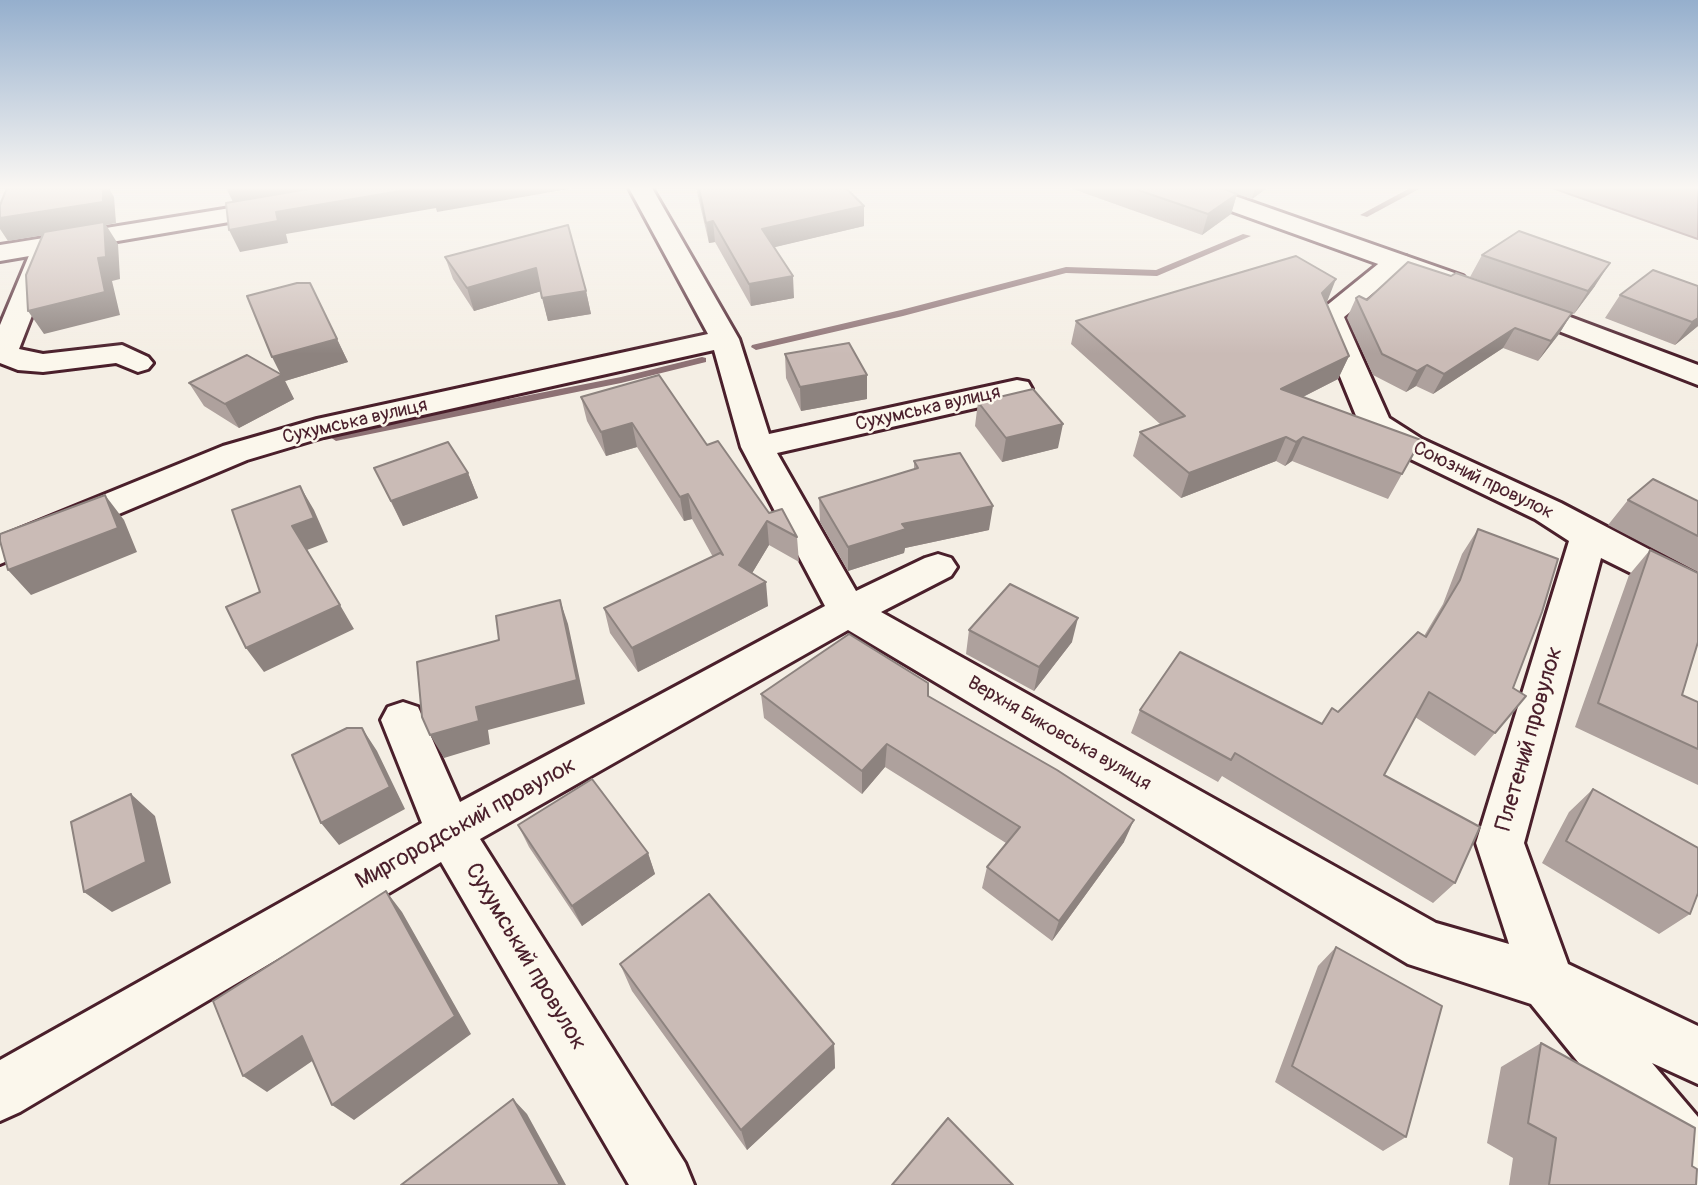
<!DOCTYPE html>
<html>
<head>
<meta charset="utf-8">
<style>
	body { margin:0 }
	canvas { display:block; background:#f4eee4 }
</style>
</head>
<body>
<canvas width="1698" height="1185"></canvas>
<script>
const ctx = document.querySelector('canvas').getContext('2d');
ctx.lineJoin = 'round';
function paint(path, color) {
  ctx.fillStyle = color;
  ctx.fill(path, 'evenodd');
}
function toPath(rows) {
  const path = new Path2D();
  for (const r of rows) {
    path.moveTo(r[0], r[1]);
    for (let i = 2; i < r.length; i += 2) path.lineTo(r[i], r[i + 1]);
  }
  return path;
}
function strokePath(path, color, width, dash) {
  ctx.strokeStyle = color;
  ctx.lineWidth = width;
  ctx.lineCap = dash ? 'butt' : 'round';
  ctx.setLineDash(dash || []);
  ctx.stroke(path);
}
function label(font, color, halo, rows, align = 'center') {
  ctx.font = font + ' Pangolin,sans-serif';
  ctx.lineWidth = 5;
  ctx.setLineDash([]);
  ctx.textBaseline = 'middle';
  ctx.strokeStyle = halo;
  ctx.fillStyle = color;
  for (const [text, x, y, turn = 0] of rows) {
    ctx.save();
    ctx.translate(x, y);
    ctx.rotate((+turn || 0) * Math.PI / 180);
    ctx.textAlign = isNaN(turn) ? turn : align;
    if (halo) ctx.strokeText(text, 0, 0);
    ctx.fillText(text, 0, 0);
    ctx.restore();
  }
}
const water = toPath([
	[1552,188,1698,188,1698,239,1552,188]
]);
const stream = toPath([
	[1410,188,1421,188,1367,217,1360,215,1410,188],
	[1243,234,1251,236,1157,276,1066,273,903,316,756,350,751,347,752,345,901,310,1066,267,1156,270,1243,234],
	[702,357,706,358,706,362,621,383,336,441,330,437,336,433,621,377,702,357]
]);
const minor = toPath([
	[629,188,652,188,739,339,769,434,1017,380,1028,382,1032,389,1028,396,777,453,856,591,925,558,938,554,951,558,957,567,951,576,881,612,1436,923,1509,944,1476,843,1569,541,1535,519,1398,453,1364,430,1359,423,1315,315,1388,256,1406,256,1410,261,1406,266,1344,317,1389,418,1422,439,1561,503,1698,575,1698,606,1601,558,1524,843,1568,964,1698,1026,1698,1084,1652,1063,1698,1117,1698,1185,1643,1185,1647,1147,1531,1004,1408,964,848,630,480,839,685,1163,694,1185,629,1185,441,862,20,1112,0,1121,0,1060,422,823,381,720,388,707,403,702,418,707,460,802,825,606,741,447,714,350,324,437,247,460,0,564,0,537,223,446,317,419,708,334,629,188],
	[46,238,55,241,59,246,19,349,43,354,122,345,148,357,153,363,148,369,138,372,116,363,43,372,18,370,0,363,0,325,33,246,37,241,46,238]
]);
const tertiary = toPath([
	[1178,188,1212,188,1463,276,1467,282,1463,288,1454,290,1445,288,1181,193,1178,188],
	[280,200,288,202,292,207,288,212,0,261,0,245,280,200],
	[1517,297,1698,365,1698,385,1507,311,1503,305,1507,299,1517,297]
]);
const wall = toPath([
	[696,188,846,188,864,226,774,247,794,298,751,306,715,242,709,243],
	[1070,188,1267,188,1252,199,1237,194,1231,214,1202,235],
	[1482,255,1595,286,1574,314,1470,277],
	[445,257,586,291,591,314,548,321,541,291,474,311,453,279],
	[1451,276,1572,313,1559,334,1538,361,1503,348,1433,394,1416,386,1406,392,1373,375,1347,318,1356,298,1367,300],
	[1698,286,1698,326,1675,345,1605,318,1620,295],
	[1327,302,1326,303,1349,356,1338,379,1303,397,1421,440,1388,499,1292,461,1285,466,1276,461,1181,498,1133,456,1140,432,1160,424,1071,344,1076,321],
	[337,339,348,362,285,381,294,399,239,428,204,406,189,383,281,374],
	[785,354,867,399,801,411,786,378],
	[581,397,707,445,769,513,797,537,799,562,769,545,752,573,768,606,638,672,610,633,604,608,713,557,692,519,684,521,637,447,606,456,587,421],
	[978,402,1058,448,1002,462,975,426],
	[914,461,989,530,905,548,904,553,848,571,820,522,819,498,914,469],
	[374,468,468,473,478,498,403,526],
	[1628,500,1698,501,1698,572,1608,525],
	[1478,529,1495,733,1475,756,1415,717,1384,775,1455,883,1433,903,1222,776,1218,782,1131,733,1140,710,1322,724,1338,712,1424,636,1443,604,1462,554],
	[1650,550,1682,695,1698,702,1698,785,1575,727,1629,575],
	[969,630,1072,642,1034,691,966,654],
	[761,694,928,696,1124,842,1052,941,982,888,987,867,1006,843,885,767,862,794,764,718],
	[1593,789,1690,914,1659,934,1542,863,1569,812],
	[518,825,648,853,655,874,582,926,529,847],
	[1336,947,1406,1137,1383,1151,1275,1082,1318,966],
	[620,964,834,1044,835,1068,747,1150,632,991],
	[1541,1043,1692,1166,1696,1185,1509,1185,1513,1158,1487,1143,1501,1067]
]);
const shadedWall = toPath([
	[103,188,109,188,114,197,116,223,106,225,118,244,120,279,112,281,120,315,44,334,28,311,98,258,105,225,8,241,0,229,0,218],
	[226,188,332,188,234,204],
	[418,188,574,188,437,212,436,208,286,234,288,243,240,252,229,230,276,212],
	[1255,188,1267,188,1252,199],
	[1237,194,1231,214,1202,235,1208,214],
	[864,206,864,226,763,250,762,229],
	[713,221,715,242,709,243,706,223],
	[1610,263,1595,286,1574,314,1588,291],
	[536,268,542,291,474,311,467,288],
	[793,276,794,298,751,306,749,284],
	[1336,279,1327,302,1313,316,1322,293],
	[586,291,591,314,548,321,542,298],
	[1572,313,1559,334,1538,361,1551,341],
	[1698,318,1698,326,1675,345,1692,322],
	[1515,328,1503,348,1433,394,1444,374],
	[337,339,348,362,285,381,294,399,239,428,225,404,281,375,272,357],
	[1349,356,1338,379,1271,413,1281,389],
	[1427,365,1416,386,1406,392,1417,371],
	[867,375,867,399,801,411,800,387],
	[632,423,637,447,606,456,601,432],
	[1063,424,1058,448,1002,462,1006,438],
	[1286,437,1276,461,1181,498,1189,473],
	[1303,437,1292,461,1285,466,1296,442],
	[468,473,478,498,403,526,391,501],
	[300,486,314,510,328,542,307,550,292,526],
	[688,494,692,519,684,521,680,497],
	[105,495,124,520,137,552,31,595,8,570],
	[993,506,989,530,905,548,904,553,848,571,848,547,902,524],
	[767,521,769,545,742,590,739,565],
	[766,582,768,606,638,672,632,648],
	[560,600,568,624,585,704,488,730,490,744,444,758,430,735,476,707],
	[340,605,354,629,264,672,246,648],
	[1078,618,1072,642,1034,691,1039,667],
	[362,728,377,751,405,809,339,845,321,823],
	[887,744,885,767,862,794,862,771],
	[131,794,155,816,171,883,112,912,84,892],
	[1134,820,1124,842,1052,941,1059,921],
	[648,853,655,874,582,926,572,906],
	[386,891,402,912,471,1034,354,1120,332,1105],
	[302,1036,324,1053,267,1092,243,1076],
	[834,1044,835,1068,747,1150,741,1130],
	[513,1099,527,1114,566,1185,560,1185]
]);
const building = toPath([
	[7,188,103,188,103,202,0,218,0,205,7,188],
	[314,188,418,188,276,212,278,221,229,230,226,203,314,188],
	[429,188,443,188,430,191,429,188],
	[699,188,846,188,864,206,762,229,793,276,749,284,713,221,706,223,699,188],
	[1132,188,1222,188,1237,194,1208,214,1132,188],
	[104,222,106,257,98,258,105,292,28,311,26,275,44,232,104,222],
	[568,225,586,291,542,298,536,268,467,288,445,257,568,225],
	[1519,231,1610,263,1588,291,1482,255,1519,231],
	[1296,256,1336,279,1322,293,1349,356,1281,389,1421,440,1402,474,1303,437,1296,442,1286,437,1189,473,1140,432,1185,416,1076,321,1296,256],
	[1408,262,1451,276,1456,273,1572,313,1551,341,1515,328,1444,374,1427,365,1417,371,1382,354,1356,298,1359,296,1367,300,1408,262],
	[1653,270,1698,286,1698,318,1692,322,1620,295,1653,270],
	[297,283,310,283,337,339,272,357,247,296,297,283],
	[849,343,867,375,800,387,785,354,849,343],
	[247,355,282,375,225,404,189,383,247,355],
	[659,375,707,445,718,441,769,513,782,509,797,537,767,521,739,565,766,582,632,648,604,608,720,553,723,555,688,494,680,497,632,423,601,432,581,397,659,375],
	[1033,389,1063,424,1006,438,978,402,1033,389],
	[448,442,468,473,391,501,374,468,448,442],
	[960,453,993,506,902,524,906,529,848,547,819,498,918,468,914,461,960,453],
	[1653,479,1698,501,1698,536,1628,500,1653,479],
	[300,486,314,518,292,526,340,605,246,648,226,607,260,592,232,510,300,486],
	[105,495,118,528,8,570,0,541,0,534,105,495],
	[1478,529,1558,559,1542,612,1513,688,1526,696,1495,733,1429,692,1384,775,1480,827,1455,883,1235,753,1231,760,1140,710,1180,652,1322,724,1332,708,1338,712,1418,632,1426,637,1460,580,1478,529],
	[1650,550,1698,573,1698,642,1682,695,1698,702,1698,749,1598,703,1650,550],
	[1010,584,1078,618,1039,667,969,630,1010,584],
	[560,600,577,680,476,707,479,721,430,735,422,717,417,662,499,640,496,616,560,600],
	[849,634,928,683,928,696,1057,770,1134,820,1059,921,987,867,1020,827,887,744,862,771,761,694,849,634],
	[347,728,362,728,390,787,321,823,292,755,347,728],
	[592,779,648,853,572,906,518,825,592,779],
	[1593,789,1698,848,1698,893,1690,914,1566,841,1593,789],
	[131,794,146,862,84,892,71,822,131,794],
	[386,891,455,1016,332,1105,302,1036,243,1076,213,1001,386,891],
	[709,894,834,1044,741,1130,620,964,709,894],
	[1336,947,1442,1006,1406,1137,1292,1066,1336,947],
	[1541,1043,1695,1128,1692,1166,1697,1169,1696,1185,1549,1185,1556,1138,1528,1123,1541,1043],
	[513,1099,560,1185,401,1185,513,1099],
	[948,1118,1013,1185,892,1185,948,1118]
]);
const streetNames = [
	["Сухумська вулиця",928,409,-13],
	["Сухумська вулиця",355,422,-13],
	["Союзний провулок",1483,481,26],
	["Верхня Биковська вулиця",1059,734,30]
];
const nearStreetnames = [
	["Плетений провулок",1530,739,-74],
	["Миргородський провулок",466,824,-29],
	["Сухумський провулок",525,957,59]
];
paint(water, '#baa7a5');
strokePath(water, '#8d7174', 2);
paint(stream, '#8d7174');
strokePath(minor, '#4a1f2b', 6);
strokePath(tertiary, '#4a1f2b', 6);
paint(minor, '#fbf7ec');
paint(tertiary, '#fbf7ec');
paint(wall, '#aea19d');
paint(shadedWall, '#8d837f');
paint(building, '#cabbb6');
strokePath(building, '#8d837f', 2);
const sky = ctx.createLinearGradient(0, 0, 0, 354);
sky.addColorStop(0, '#95afcd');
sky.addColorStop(0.53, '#faf7f3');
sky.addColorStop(1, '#faf7f300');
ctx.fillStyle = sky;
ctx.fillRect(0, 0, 1698, 354);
label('19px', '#4a1f2b', '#fbf7ec', streetNames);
label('23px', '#4a1f2b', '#fbf7ec', nearStreetnames);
</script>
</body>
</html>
